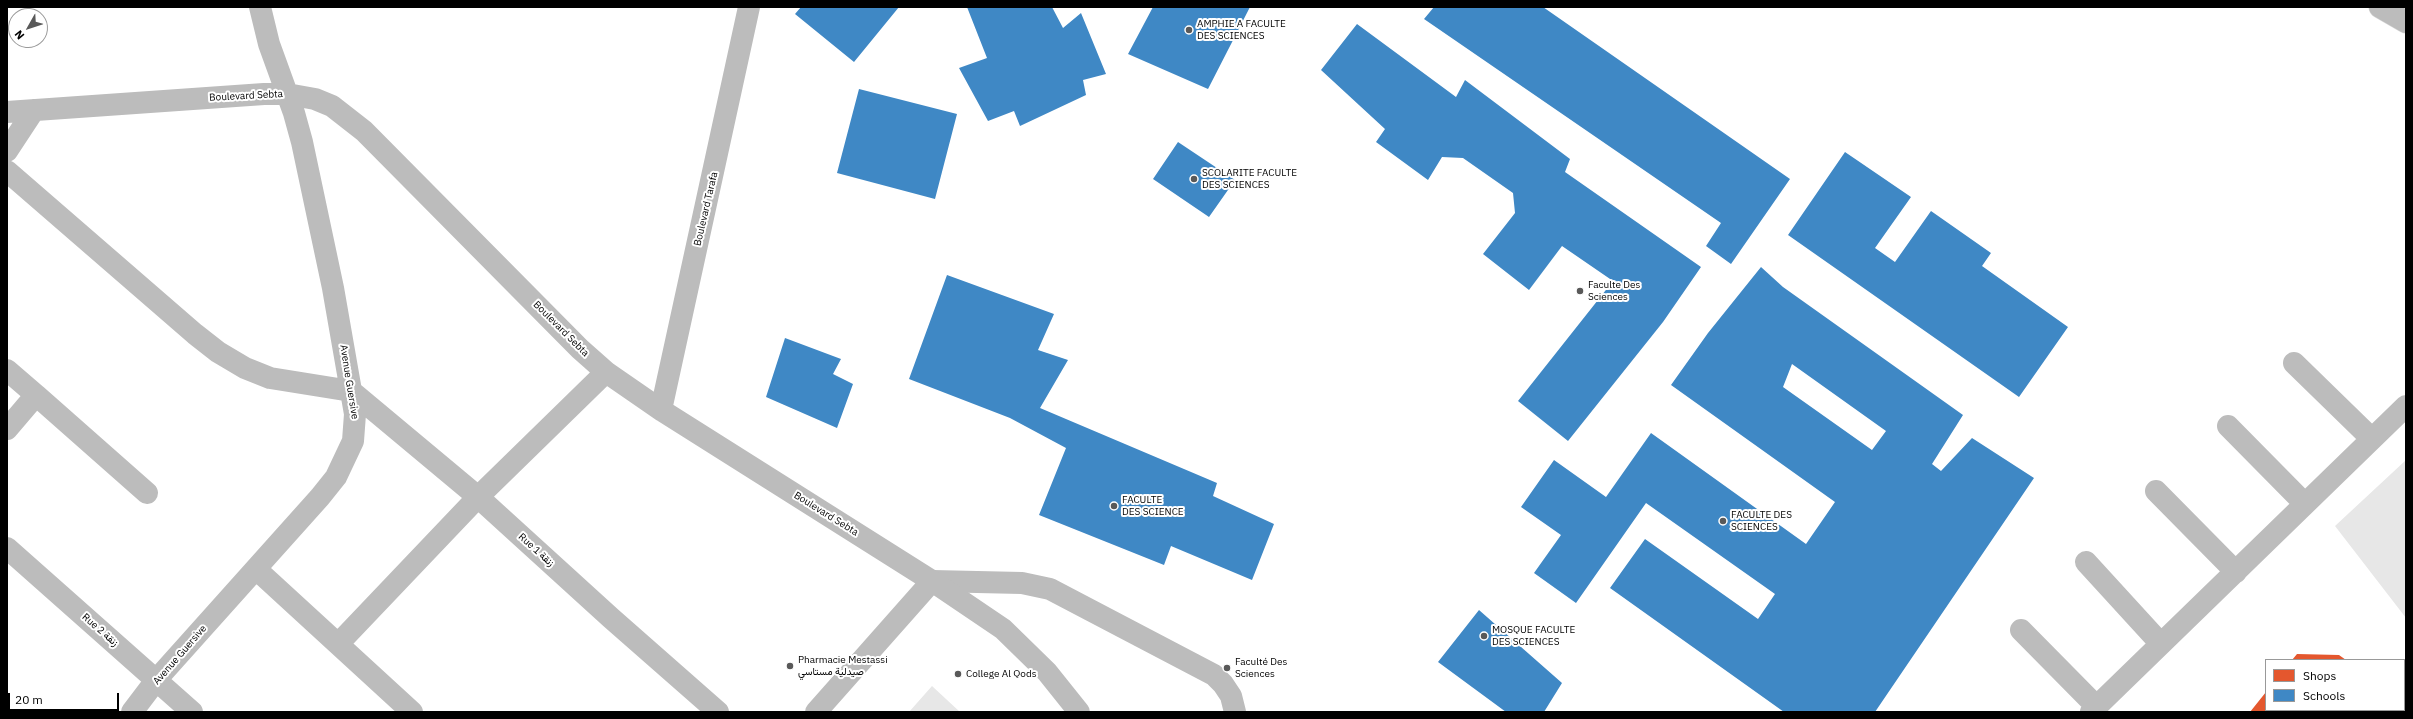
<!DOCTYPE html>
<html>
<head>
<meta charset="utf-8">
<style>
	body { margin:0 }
	#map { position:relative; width:2413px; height:719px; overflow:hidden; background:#fff; font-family:"IBM Plex Sans",sans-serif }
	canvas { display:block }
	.frame { position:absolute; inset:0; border:8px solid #000; pointer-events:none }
	.legend { position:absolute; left:2265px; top:659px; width:140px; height:52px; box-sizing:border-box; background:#fff; border:1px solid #999; margin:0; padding:5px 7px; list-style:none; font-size:12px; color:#000 }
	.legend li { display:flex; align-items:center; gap:8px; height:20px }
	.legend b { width:20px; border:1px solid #999 }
	.north { position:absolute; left:8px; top:8px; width:40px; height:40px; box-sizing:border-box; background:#fff; border:1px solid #999; border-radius:50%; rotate:231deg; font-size:11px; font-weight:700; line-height:16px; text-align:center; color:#000 }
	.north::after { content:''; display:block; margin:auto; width:14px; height:18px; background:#595959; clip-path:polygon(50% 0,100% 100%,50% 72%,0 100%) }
	.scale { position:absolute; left:8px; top:693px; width:111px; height:18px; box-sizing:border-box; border:2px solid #000; border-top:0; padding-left:5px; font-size:12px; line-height:14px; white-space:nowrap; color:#000; -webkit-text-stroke:3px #fff; paint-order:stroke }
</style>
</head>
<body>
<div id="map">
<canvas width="2413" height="719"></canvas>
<div class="frame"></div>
<ul class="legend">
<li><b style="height:11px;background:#e4572e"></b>Shops</li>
<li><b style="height:11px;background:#3f88c5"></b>Schools</li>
</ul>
<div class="north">N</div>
<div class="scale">20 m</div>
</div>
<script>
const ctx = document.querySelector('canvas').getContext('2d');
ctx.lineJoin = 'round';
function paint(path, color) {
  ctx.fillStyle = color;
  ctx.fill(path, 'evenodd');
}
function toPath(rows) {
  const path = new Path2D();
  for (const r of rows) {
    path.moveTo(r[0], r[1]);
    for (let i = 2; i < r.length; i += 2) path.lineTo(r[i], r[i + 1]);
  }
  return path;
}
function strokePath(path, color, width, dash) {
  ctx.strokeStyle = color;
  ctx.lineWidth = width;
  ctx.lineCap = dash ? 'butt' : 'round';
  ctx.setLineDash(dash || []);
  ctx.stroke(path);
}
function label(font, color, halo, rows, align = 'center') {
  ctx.font = font + ' "IBM Plex Sans",Vazirmatn,sans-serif';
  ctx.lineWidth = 4;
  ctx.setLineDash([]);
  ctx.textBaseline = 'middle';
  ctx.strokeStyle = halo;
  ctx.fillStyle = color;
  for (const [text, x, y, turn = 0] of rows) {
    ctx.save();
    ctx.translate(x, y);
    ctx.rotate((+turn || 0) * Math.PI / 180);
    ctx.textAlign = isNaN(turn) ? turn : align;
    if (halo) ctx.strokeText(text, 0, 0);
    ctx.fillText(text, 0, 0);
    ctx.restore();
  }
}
const green = toPath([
	[2406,460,2406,618,2335,526],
	[932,686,960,712,909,712]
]);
const shops = toPath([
	[2297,654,2339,655,2346,660,2292,660],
	[2266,692,2266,710,2396,710,2397,712,2250,712]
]);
const schools = toPath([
	[801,7,899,7,854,62,795,14],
	[967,7,1052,7,1063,28,1081,13,1106,74,1083,80,1086,95,1020,126,1014,111,988,121,959,68,987,58],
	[1153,7,1250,7,1208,89,1128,54],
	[1434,7,1543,7,1790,179,1731,264,1706,246,1721,223,1424,19],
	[1357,24,1456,97,1465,80,1570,159,1565,172,1701,267,1663,322,1568,441,1518,401,1613,281,1562,246,1529,290,1483,254,1515,213,1513,193,1463,158,1442,157,1428,180,1376,142,1385,129,1321,70],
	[859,89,957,114,935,199,837,173],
	[1178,142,1235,180,1209,217,1153,179],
	[1845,152,1911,197,1875,248,1895,262,1931,211,1991,253,1982,266,2068,327,2019,397,1788,235],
	[1761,267,1783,287,1963,415,1932,464,1941,471,1972,438,2034,478,1875,712,1784,712,1610,588,1645,539,1758,619,1775,594,1646,503,1576,603,1534,573,1561,535,1521,507,1554,460,1606,497,1651,433,1806,544,1835,502,1671,385,1708,333],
	[1792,364,1886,431,1872,450,1783,387],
	[947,275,1054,314,1038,350,1068,360,1040,408,1217,483,1213,496,1274,524,1252,580,1171,546,1164,565,1039,515,1066,448,1010,418,909,379],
	[785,338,841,359,833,374,853,384,837,428,766,397],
	[1479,610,1562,683,1544,712,1506,712,1438,662]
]);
const lane = toPath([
	[2294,363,2372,439],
	[2228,426,2305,504],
	[2156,491,2236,572],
	[2086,562,2161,644],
	[932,581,1022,583,1050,589,1214,675,1223,684,1231,696,1235,712],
	[2021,630,2097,707],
	[2091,712,2406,406]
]);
const street = toPath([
	[7,112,264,94,287,94,315,99,332,106,364,131,580,349,606,372,661,410,932,581,1003,629,1047,672,1079,712],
	[7,151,34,110],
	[7,171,195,334,218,352,245,368,270,378,351,391,478,497,611,618,718,712],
	[7,370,36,395,7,429],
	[36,395,147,493],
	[661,410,749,7],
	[7,548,192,712],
	[256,569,412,712],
	[339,643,478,497,606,372],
	[132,712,157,679,320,497,336,477,353,441,355,414,351,391,333,288,302,142,294,113,269,44,260,7],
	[816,712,932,581]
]);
const highway = toPath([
	[2380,7,2406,22]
]);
const markers = [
	[1189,30,4,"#595959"],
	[1194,179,4,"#595959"],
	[1580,291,4,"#595959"],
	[1114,506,4,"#595959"],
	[1723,521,4,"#595959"],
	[1484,636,4,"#595959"],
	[790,666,4,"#595959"],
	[1227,668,4,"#595959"],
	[958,674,4,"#595959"]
];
const poiNames = [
	["AMPHIE A FACULTE",1197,24],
	["DES SCIENCES",1197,36],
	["SCOLARITE FACULTE",1202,173],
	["DES SCIENCES",1202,185],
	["Faculte Des",1588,285],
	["Sciences",1588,297],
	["FACULTE",1122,500],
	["DES SCIENCE",1122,512],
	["FACULTE DES",1731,515],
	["SCIENCES",1731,527],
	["MOSQUE FACULTE",1492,630],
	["DES SCIENCES",1492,642],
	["Pharmacie Mestassi",798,660],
	["صيدلية مستاسي",798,672],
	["Faculté Des",1235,662],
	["Sciences",1235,674],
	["College Al Qods",966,674]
];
const streetNames = [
	["Boulevard Sebta",246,96,-3],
	["Boulevard Tarafa",706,209,-77],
	["Boulevard Sebta",561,329,45],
	["Avenue Guersive",349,382,81],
	["Boulevard Sebta",826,514,32],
	["Rue 1 زنقة",536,550,42],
	["Rue 2 زنقة",100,630,41],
	["Avenue Guersive",180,655,-49]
];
paint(green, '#e7e7e7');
paint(shops, '#e4572e');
paint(schools, '#3f88c5');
strokePath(highway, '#dbdbdb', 23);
strokePath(lane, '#bcbcbc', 22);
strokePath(street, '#bcbcbc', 22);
strokePath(highway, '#bcbcbc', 22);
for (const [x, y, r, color] of markers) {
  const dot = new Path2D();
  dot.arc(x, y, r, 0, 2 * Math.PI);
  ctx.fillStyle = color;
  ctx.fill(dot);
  strokePath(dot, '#fff', 1.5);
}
label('10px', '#000', '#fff', poiNames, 'left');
label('10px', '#000', '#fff', streetNames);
</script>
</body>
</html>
